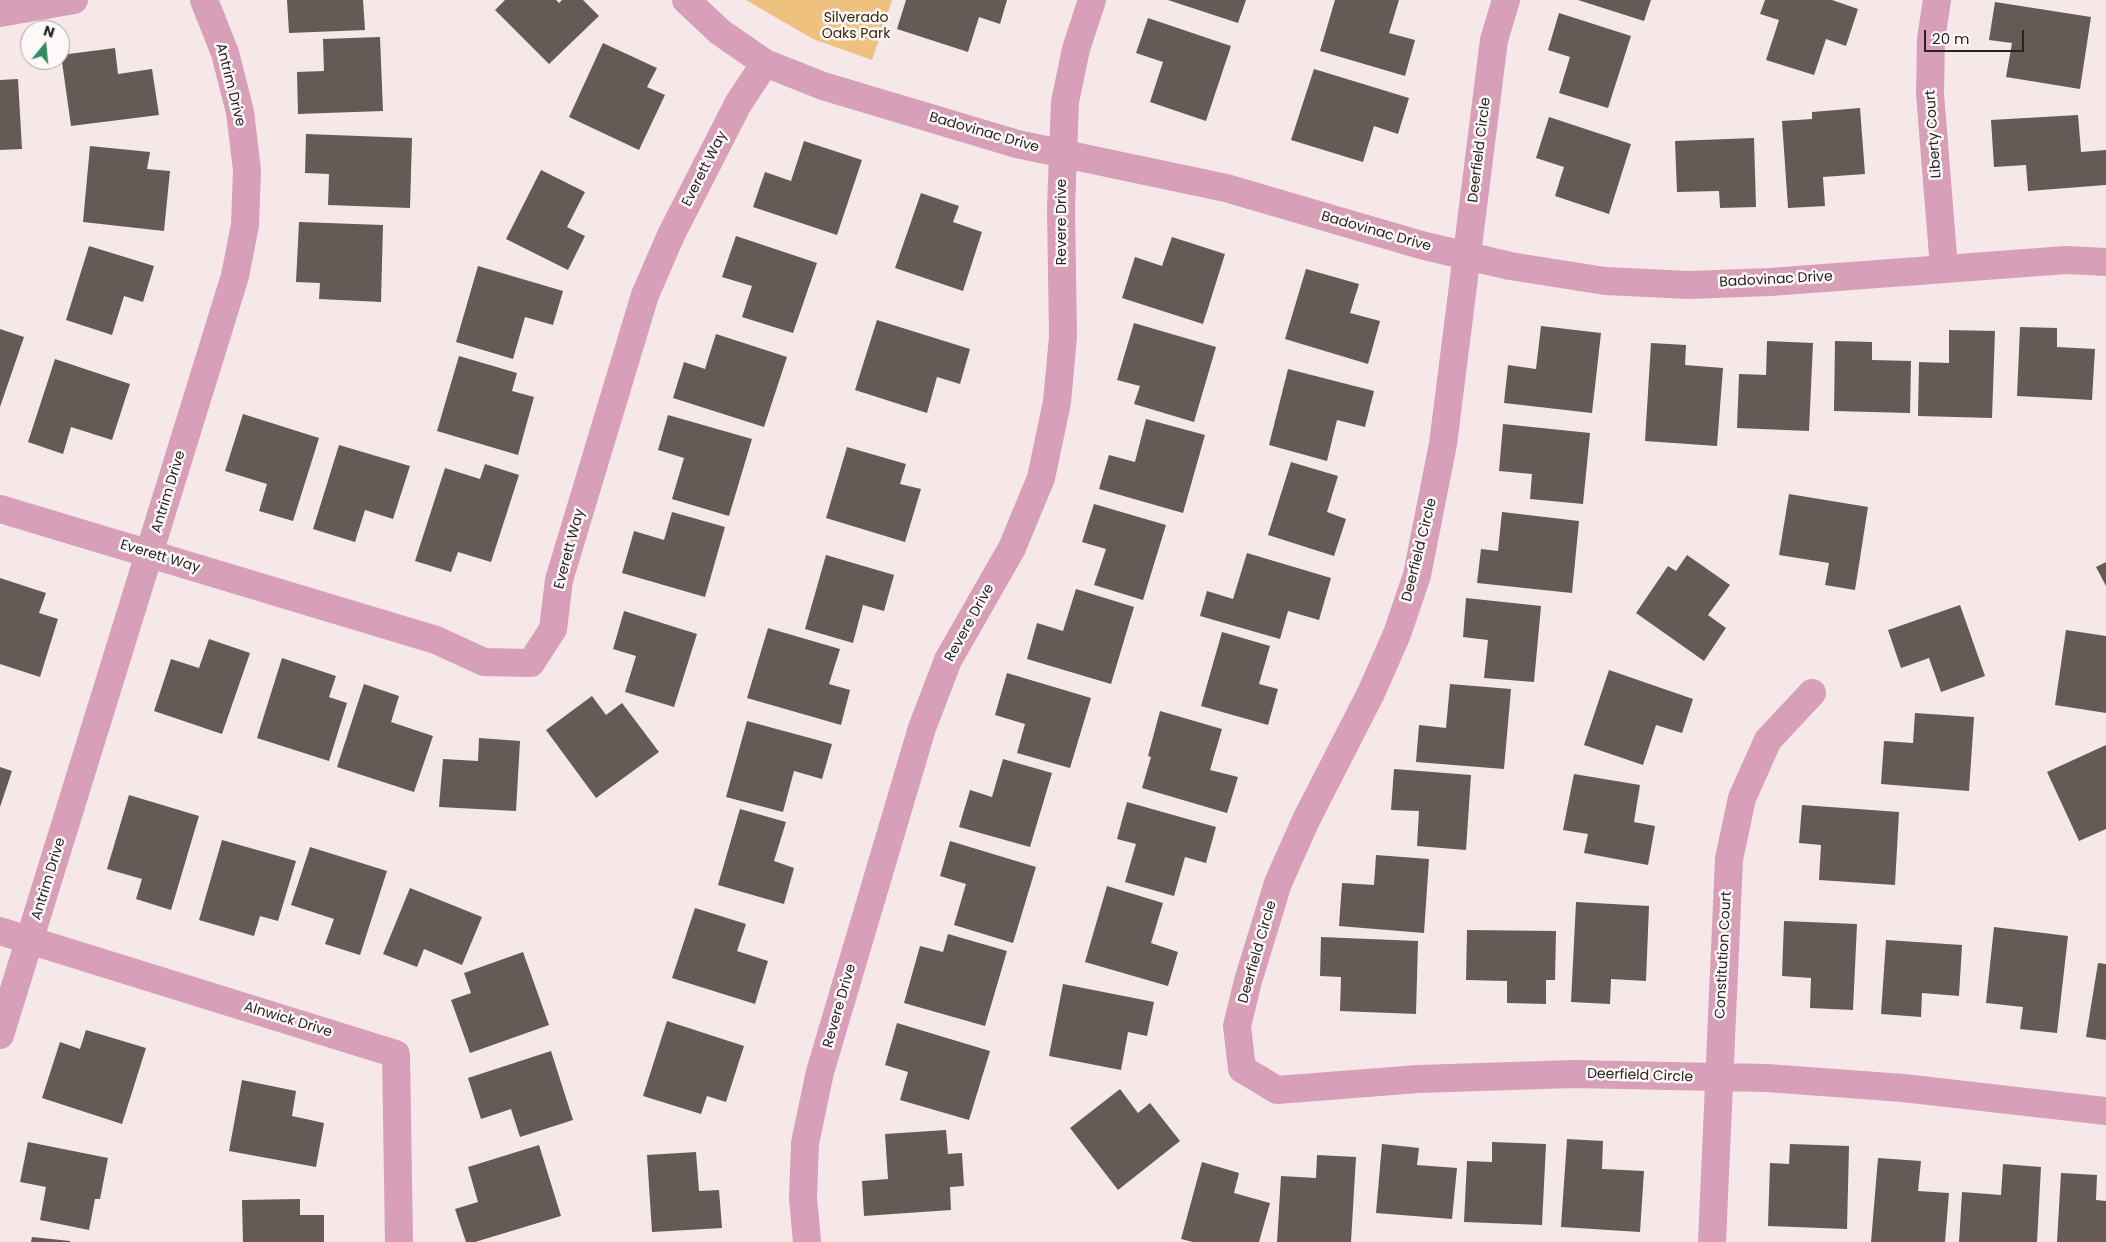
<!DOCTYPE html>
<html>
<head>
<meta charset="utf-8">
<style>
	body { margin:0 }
	#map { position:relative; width:2106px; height:1242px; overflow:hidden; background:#f6e8e8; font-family:Poppins,sans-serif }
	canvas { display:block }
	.north { position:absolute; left:20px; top:20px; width:50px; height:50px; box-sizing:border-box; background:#fef8f8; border:1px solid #a8a3a3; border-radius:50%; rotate:17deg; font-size:14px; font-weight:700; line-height:20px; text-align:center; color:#282323 }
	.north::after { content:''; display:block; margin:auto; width:18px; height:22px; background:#328c62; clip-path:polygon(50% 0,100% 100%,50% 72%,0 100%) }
	.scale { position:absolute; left:1924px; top:30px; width:100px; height:22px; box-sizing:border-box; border:2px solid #282323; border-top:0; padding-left:6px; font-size:15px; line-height:18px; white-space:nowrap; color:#282323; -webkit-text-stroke:4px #fef8f8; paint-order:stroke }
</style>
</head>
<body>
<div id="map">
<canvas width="2106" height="1242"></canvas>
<div class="north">N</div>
<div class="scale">20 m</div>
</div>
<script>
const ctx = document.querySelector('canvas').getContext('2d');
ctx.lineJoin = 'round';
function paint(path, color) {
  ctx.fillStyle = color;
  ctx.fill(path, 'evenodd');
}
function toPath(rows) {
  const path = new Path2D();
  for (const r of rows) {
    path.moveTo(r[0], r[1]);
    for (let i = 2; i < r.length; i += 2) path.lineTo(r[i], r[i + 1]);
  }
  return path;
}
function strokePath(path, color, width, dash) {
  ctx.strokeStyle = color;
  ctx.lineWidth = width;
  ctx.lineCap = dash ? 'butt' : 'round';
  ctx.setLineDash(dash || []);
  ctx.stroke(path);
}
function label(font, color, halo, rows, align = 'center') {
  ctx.font = font + ' Poppins,sans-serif';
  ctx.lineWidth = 5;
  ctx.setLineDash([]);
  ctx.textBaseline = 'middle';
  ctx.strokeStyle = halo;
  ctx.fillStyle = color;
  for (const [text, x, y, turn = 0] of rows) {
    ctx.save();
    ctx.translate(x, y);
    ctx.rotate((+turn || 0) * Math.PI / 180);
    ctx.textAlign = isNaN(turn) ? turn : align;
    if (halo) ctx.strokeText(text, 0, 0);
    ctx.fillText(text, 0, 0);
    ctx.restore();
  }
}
const green = toPath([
	[746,0,892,0,872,60,813,39]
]);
const building = toPath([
	[287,0,363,0,365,30,289,33],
	[505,0,556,0,559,3,562,0,583,0,599,16,549,64,495,10],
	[906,0,1007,0,1000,24,979,17,968,52,897,29],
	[1168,0,1246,0,1238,23],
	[1335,0,1399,0,1389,33,1415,40,1405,76,1320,51],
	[1578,0,1651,0,1644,21],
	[1765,0,1832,0,1858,9,1846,46,1826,39,1814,75,1766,60,1779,20,1760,14],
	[1995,2,2091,17,2080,89,2006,77,2012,43,1989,40],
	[1559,13,1631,36,1608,108,1559,93,1570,57,1548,50],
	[1148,18,1231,46,1206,121,1150,102,1163,62,1136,53],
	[380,37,383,111,298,114,297,72,324,71,323,39],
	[603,43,657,68,647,87,665,95,639,150,569,117],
	[115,48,118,74,152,69,159,115,71,126,61,55],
	[1314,69,1409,98,1398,134,1374,126,1363,162,1291,140],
	[18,79,22,149,0,150,0,80],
	[1860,108,1865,174,1823,177,1825,206,1788,208,1782,121,1812,119,1812,112],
	[2078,115,2081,152,2106,150,2106,185,2028,191,2026,165,1994,167,1991,120],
	[1549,117,1631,144,1609,214,1555,196,1564,167,1536,158],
	[306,134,412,138,410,208,328,205,329,174,305,173],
	[1754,138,1756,207,1720,208,1719,191,1677,192,1675,141],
	[804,141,862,160,837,235,753,207,765,172,791,181],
	[90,146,150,152,147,169,170,171,164,231,83,222],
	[541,170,585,192,567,227,585,236,568,270,506,239],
	[921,193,959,206,953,222,982,232,963,291,895,268],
	[299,222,383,225,381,302,319,299,320,283,296,282],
	[736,236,817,263,793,333,742,317,752,286,722,277],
	[1172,237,1225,254,1203,324,1122,298,1135,257,1162,266],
	[89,246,154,266,143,302,124,296,112,335,66,320],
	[478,266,563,291,553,325,525,317,513,359,456,342],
	[1306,269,1359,284,1350,313,1380,321,1368,364,1285,339],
	[877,320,970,349,960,384,937,377,927,413,855,390],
	[1134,323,1216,347,1194,422,1134,404,1140,386,1117,380],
	[1541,326,1601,333,1592,413,1504,403,1508,365,1536,369],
	[2020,327,2057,328,2057,347,2095,349,2092,400,2017,396],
	[0,329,24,337,0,407],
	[1949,330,1995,331,1992,418,1918,416,1919,362,1949,363],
	[716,334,787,357,764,427,673,398,684,362,705,369],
	[1767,341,1813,343,1809,431,1737,428,1739,374,1766,375],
	[1835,341,1872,342,1872,360,1911,361,1910,413,1834,411],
	[1651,343,1686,345,1685,365,1723,368,1717,446,1645,441],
	[459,356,517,373,512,391,534,397,518,455,437,431],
	[55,359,130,384,112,440,71,427,63,454,28,442],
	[1288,369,1374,391,1365,427,1337,420,1327,461,1269,445],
	[243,414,319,438,293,521,259,511,267,484,225,471],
	[668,415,752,439,729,516,672,499,684,458,658,450],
	[1146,419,1205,435,1183,513,1099,489,1109,455,1135,462],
	[1503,424,1590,433,1583,504,1530,499,1532,474,1499,471],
	[339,445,410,466,393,519,365,510,355,542,313,529],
	[847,447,906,464,900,484,921,489,905,542,826,518],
	[1291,462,1338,476,1327,512,1346,519,1334,556,1268,535],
	[485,464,519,475,491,562,458,552,451,572,415,561,445,468,480,479],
	[1789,494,1868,507,1855,590,1825,585,1829,563,1779,555],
	[1094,504,1166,525,1143,600,1094,585,1106,549,1082,542],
	[672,512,725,527,705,597,622,573,634,531,664,540],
	[1502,512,1579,521,1572,593,1477,583,1481,549,1498,551],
	[1247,553,1331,578,1319,620,1288,611,1280,639,1200,616,1207,591,1233,599],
	[826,555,894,575,884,611,863,605,853,643,805,629],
	[1687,555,1730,585,1708,615,1726,628,1704,661,1636,613,1668,566,1676,571],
	[2106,562,2106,586,2096,567],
	[0,578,46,593,39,613,58,619,40,677,0,664],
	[1076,589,1134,607,1111,684,1027,659,1037,623,1063,631],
	[1466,598,1541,606,1534,682,1484,678,1488,640,1463,637],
	[1960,605,1985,676,1941,692,1929,658,1901,668,1888,630],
	[624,611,697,634,674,707,625,692,636,656,613,649],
	[768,628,840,649,829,684,850,690,841,725,747,698],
	[2066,630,2106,636,2106,713,2055,705],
	[1222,632,1270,646,1259,684,1278,689,1268,725,1201,706],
	[209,639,250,653,222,734,154,711,171,659,199,668],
	[282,658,336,676,329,697,347,703,329,761,257,738],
	[1609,670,1693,699,1682,733,1656,725,1643,765,1584,745],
	[1007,673,1091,698,1070,768,1017,753,1025,724,995,715],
	[364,684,399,696,391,722,433,736,414,792,337,767],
	[1450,684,1511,689,1504,769,1416,762,1419,725,1446,728],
	[592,696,606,715,622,703,659,752,596,798,546,730],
	[1160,711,1222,729,1210,770,1238,777,1227,813,1142,788,1151,757,1148,756],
	[1915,713,1974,717,1969,791,1881,784,1884,741,1913,743],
	[747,721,832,744,822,779,794,771,783,812,726,797],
	[479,738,520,741,516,811,439,807,443,759,478,761],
	[2106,745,2106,829,2079,841,2047,772],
	[1003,759,1052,773,1030,847,959,827,970,790,992,797],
	[0,767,12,771,0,807],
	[1394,769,1471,775,1466,850,1417,846,1419,811,1391,810],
	[1574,774,1640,785,1634,822,1655,826,1648,865,1584,853,1588,834,1563,830],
	[129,795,199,816,171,910,136,899,142,879,107,869],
	[1127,802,1216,827,1206,863,1185,857,1174,896,1125,882,1136,844,1117,839],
	[1802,805,1899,812,1895,885,1819,880,1821,845,1799,843],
	[740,809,786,822,774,861,794,868,784,904,718,885],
	[222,840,296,861,278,921,260,916,254,936,199,920],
	[950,841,1036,867,1013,943,954,925,966,884,940,876],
	[310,847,387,871,360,955,325,944,334,919,291,905],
	[1376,855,1429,859,1424,933,1339,926,1342,883,1374,885],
	[1107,886,1163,903,1151,943,1178,952,1168,986,1085,962],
	[410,888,482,917,462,965,424,949,417,967,383,954],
	[1576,902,1649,906,1646,981,1611,979,1610,1004,1571,1002],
	[695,908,746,924,737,951,768,961,755,1004,672,978],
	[1784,921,1857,924,1853,1010,1810,1008,1811,978,1782,976],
	[1994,927,2068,936,2057,1033,2020,1029,2023,1007,1986,1003],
	[1467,930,1556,931,1555,980,1546,980,1546,1004,1507,1003,1507,981,1466,980],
	[948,934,1007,951,985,1026,904,1003,920,946,943,952],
	[1321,937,1418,941,1416,1014,1340,1011,1341,977,1320,976],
	[1886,940,1962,945,1959,996,1922,993,1921,1017,1881,1014],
	[523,952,549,1025,470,1053,451,1000,471,993,464,973],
	[2098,963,2106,964,2106,1040,2086,1037],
	[1063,984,1154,1002,1147,1036,1128,1032,1121,1070,1049,1056],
	[667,1021,744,1046,726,1102,707,1096,701,1114,643,1096],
	[897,1023,990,1051,969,1120,900,1100,908,1072,885,1065],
	[86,1030,146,1048,122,1124,42,1098,60,1042,80,1049],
	[551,1051,573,1120,520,1137,511,1109,481,1119,468,1078],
	[242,1080,296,1091,292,1116,324,1123,316,1167,229,1151],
	[1120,1089,1138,1113,1150,1103,1180,1141,1118,1190,1070,1128],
	[946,1130,948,1154,962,1153,964,1186,950,1187,951,1210,864,1216,862,1181,888,1179,885,1134],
	[1567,1139,1603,1141,1602,1169,1644,1171,1640,1232,1561,1227],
	[28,1142,108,1158,100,1199,95,1199,89,1230,40,1220,46,1187,20,1182],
	[1492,1142,1546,1144,1542,1225,1464,1222,1467,1161,1492,1162],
	[1382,1144,1419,1148,1417,1165,1457,1168,1452,1219,1376,1213],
	[1790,1144,1849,1146,1847,1229,1768,1226,1770,1163,1789,1164],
	[539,1145,561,1216,475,1242,466,1242,455,1209,478,1202,468,1167],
	[696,1152,699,1191,719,1190,722,1228,652,1232,647,1155],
	[1317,1155,1356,1157,1351,1242,1277,1242,1281,1176,1316,1178],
	[1878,1158,1921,1161,1918,1191,1949,1193,1945,1242,1871,1242],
	[1202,1162,1239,1173,1234,1193,1270,1203,1259,1242,1193,1242,1181,1239],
	[2003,1164,2041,1167,2037,1242,1959,1242,1962,1192,2001,1195],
	[2061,1173,2097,1175,2096,1200,2106,1201,2106,1242,2057,1242],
	[300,1199,300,1215,324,1215,324,1242,243,1242,242,1200],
	[32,1237,70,1241,70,1242,31,1242]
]);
const street = toPath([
	[686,0,720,32,765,63,823,86,1017,144,1226,188,1421,245,1510,266,1605,281,1689,285,1770,282,2066,260,2106,262],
	[1506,0,1494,40,1443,444,1417,575,1397,634,1371,693,1306,820,1278,883,1248,981,1237,1026,1242,1069,1277,1090,1418,1079,1574,1074,1767,1078,1903,1088,2106,1111],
	[1937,0,1931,39,1930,94,1944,268],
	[0,13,74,0],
	[0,509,436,640,484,662,531,663,553,629,559,580,645,295,671,235,738,104,765,63],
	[0,931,396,1054,399,1242],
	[0,1035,235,276,245,225,247,170,240,112,225,53,204,0],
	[807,1242,803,1198,805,1143,820,1072,922,728,948,660,1012,548,1041,478,1057,402,1063,337,1061,207,1065,102,1076,49,1092,0],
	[1712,1242,1729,859,1742,798,1768,740,1812,693]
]);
const parkNames = [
	["Silverado",856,18],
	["Oaks Park",856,34]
];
const streetNames = [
	["Antrim Drive",230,85,76],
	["Badovinac Drive",984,133,16],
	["Liberty Court",1934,134,-94],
	["Deerfield Circle",1480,150,-83],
	["Everett Way",705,169,-63],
	["Revere Drive",1062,222,-90],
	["Badovinac Drive",1376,232,16],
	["Badovinac Drive",1776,280,-3],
	["Antrim Drive",169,492,-73],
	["Everett Way",570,549,-75],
	["Deerfield Circle",1420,550,-76],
	["Everett Way",160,557,17],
	["Revere Drive",970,623,-61],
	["Antrim Drive",49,879,-73],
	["Deerfield Circle",1258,952,-74],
	["Constitution Court",1724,955,-87],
	["Revere Drive",840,1006,-74],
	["Alnwick Drive",288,1020,17],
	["Deerfield Circle",1640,1076,2]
];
paint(green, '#efc17f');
paint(building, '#655b56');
strokePath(street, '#d79fb8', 28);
label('14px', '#382507', '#fef8f8', parkNames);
label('14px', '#282323', '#fef8f8', streetNames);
</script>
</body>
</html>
